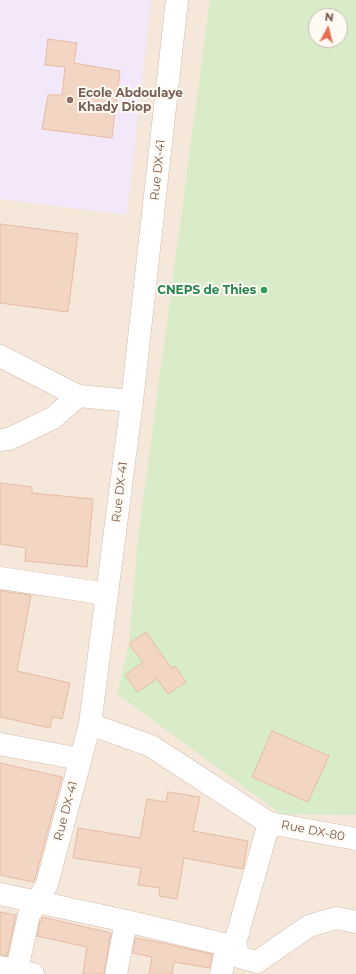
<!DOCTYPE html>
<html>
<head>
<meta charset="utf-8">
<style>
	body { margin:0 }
	#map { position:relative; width:356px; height:974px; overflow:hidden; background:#fdf6ec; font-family:Montserrat,sans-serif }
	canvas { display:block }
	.north { position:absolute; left:308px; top:8px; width:40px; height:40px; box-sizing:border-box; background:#fffaf3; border:1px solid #cabbb1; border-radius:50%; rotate:7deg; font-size:11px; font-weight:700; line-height:16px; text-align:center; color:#7a5c4d }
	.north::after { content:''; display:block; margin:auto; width:14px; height:18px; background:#e76f51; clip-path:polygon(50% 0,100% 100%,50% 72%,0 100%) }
</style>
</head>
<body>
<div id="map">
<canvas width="356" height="974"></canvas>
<div class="north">N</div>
</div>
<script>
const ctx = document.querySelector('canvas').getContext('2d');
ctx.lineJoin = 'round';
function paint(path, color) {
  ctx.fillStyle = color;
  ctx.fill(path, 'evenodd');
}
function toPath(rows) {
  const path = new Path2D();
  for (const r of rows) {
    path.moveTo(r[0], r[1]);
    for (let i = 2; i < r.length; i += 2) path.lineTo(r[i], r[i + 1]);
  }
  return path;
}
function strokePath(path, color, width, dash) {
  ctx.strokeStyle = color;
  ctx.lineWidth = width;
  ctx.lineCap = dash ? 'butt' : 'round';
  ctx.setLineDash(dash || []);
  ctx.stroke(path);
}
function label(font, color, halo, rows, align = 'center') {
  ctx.font = font + ' Montserrat,sans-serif';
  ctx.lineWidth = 4;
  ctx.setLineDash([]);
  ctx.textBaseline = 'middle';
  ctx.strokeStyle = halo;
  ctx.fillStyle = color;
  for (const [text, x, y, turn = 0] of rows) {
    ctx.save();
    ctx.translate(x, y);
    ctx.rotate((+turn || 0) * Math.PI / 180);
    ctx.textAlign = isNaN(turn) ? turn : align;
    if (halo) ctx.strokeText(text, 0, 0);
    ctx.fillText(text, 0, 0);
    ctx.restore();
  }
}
const residential = toPath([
	[0,0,356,0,356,974,0,974],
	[316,16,340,16,340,40,316,40]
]);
const education = toPath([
	[0,0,151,0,127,215,0,199]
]);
const green = toPath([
	[210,0,356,0,356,815,281,814,117,694,129,644,138,539],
	[316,16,340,16,340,40,316,40]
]);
const building = toPath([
	[48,39,77,43,74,63,120,71,112,138,42,129,48,95,62,95,65,67,45,65,48,39],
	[0,224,78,234,68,312,0,303,0,224],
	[0,483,32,487,32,493,93,499,87,567,25,561,26,548,0,544,0,483],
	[0,591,31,595,17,671,70,683,62,719,52,717,50,728,0,717,0,591],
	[146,632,172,669,175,666,186,682,168,694,157,679,137,692,125,675,143,662,129,644,146,632],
	[272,731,329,756,308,802,252,777,272,731],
	[0,763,62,777,35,879,33,882,0,875,0,763],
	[168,792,200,797,193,831,248,841,243,869,184,858,177,899,159,896,160,888,138,885,141,868,73,858,78,828,140,838,147,799,166,802,168,792],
	[0,912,16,915,7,956,0,955,0,912],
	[42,917,111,933,104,974,83,974,87,947,37,936,40,921,42,921,42,917],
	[135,938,163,943,212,954,210,968,174,962,172,974,149,974,152,957,133,953,135,938]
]);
const street = toPath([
	[0,356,78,396,132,401],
	[0,440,9,439,53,418,78,396],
	[0,578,107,594],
	[90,724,151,746,269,823,356,839],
	[0,744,80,759],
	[269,823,235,943,239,957,257,962,309,926,336,918,356,922],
	[0,894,126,921,227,945,235,943],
	[0,967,33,974],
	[16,974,29,915,47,884,90,724,132,401,177,0],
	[116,974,126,921],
	[221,974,227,945]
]);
const markers = [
	[70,100,4,"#8d6e63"],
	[264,290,4,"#2e9e5b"]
];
const educationNames = [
	["Ecole Abdoulaye",78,93],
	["Khady Diop",78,107]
];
const streetNames = [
	["Rue DX-41",158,170,-84],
	["Rue DX-41",120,492,-83],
	["Rue DX-41",66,811,-75],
	["Rue DX-80",313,831,11]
];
const leisureNames = [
	["CNEPS de Thies",256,290]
];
paint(residential, '#f5e8da');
paint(education, '#f3e8fa');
paint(green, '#d8ecc9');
paint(building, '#f3d5c3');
strokePath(building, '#e6bba3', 1);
strokePath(street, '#d1beb0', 23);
strokePath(street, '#fff', 22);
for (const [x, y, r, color] of markers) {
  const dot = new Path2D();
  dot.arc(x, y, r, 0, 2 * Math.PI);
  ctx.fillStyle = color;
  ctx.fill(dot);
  strokePath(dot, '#fffaf3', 1.5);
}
label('bold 12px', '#785e54', '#fffaf3', educationNames, 'left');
label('12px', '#7a5c4d', '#fffaf3', streetNames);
label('bold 12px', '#27864d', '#fffaf3', leisureNames, 'right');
</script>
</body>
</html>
